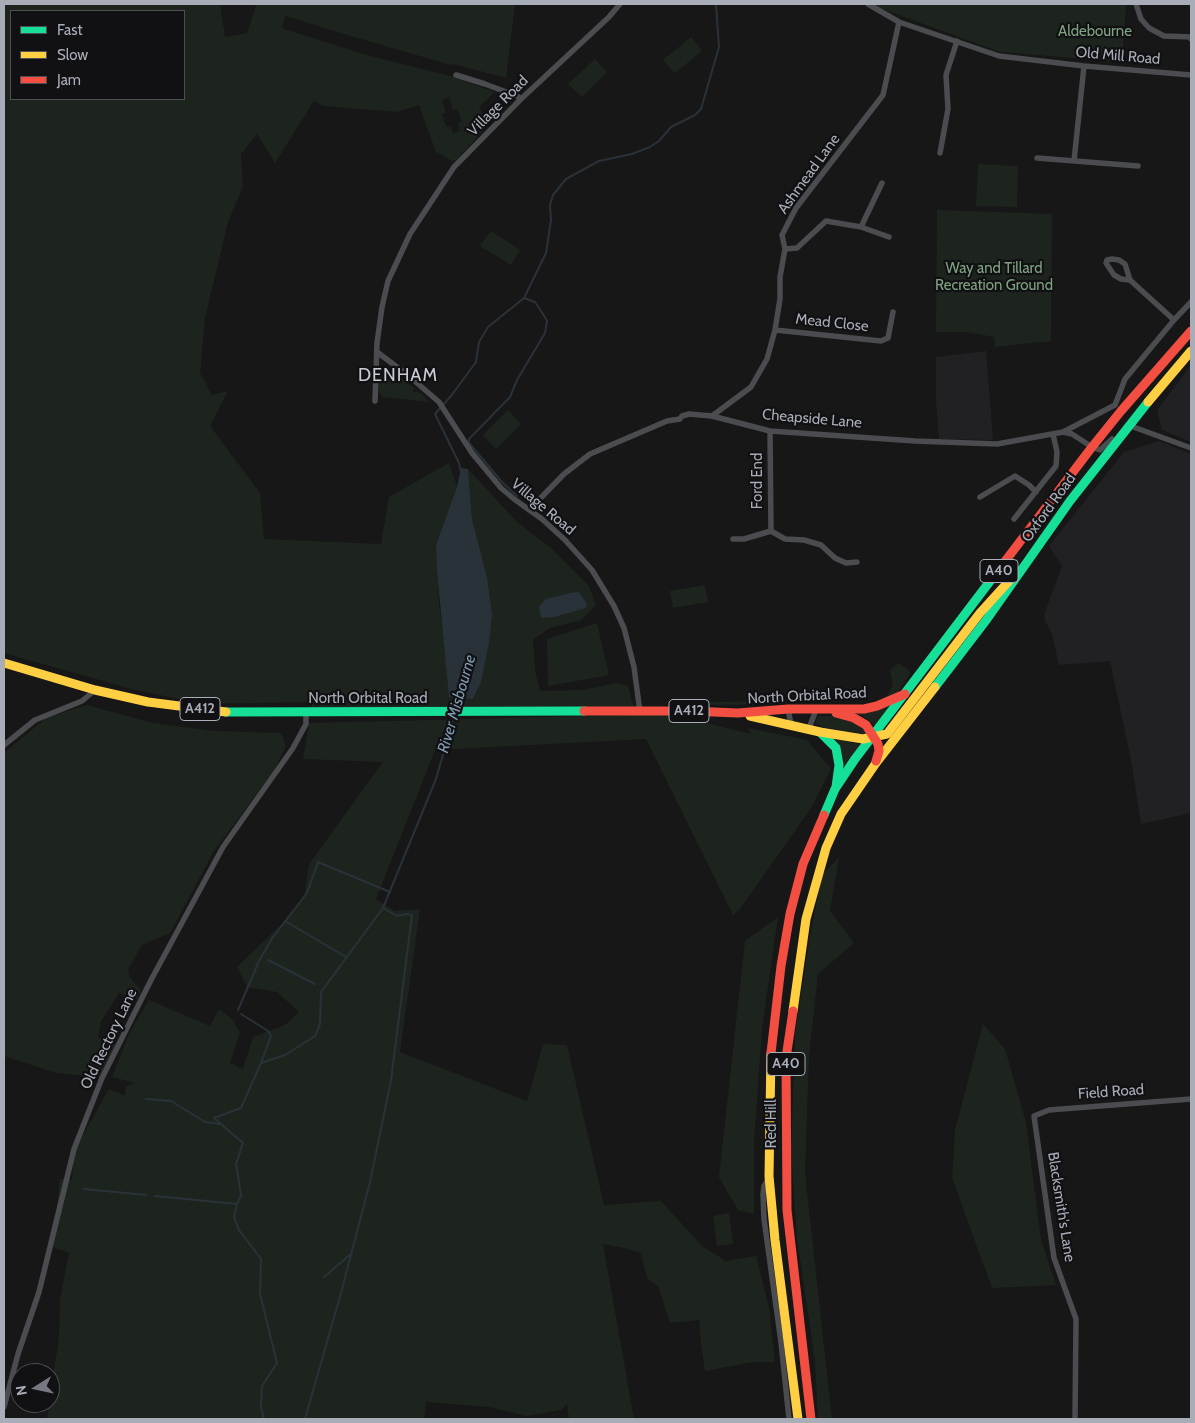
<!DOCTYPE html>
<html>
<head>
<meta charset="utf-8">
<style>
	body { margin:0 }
	#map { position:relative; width:1195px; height:1423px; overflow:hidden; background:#171717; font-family:Cabin,sans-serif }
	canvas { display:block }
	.frame { position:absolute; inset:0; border:5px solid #a8adb8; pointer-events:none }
	.legend { position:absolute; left:10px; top:10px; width:175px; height:90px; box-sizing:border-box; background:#111113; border:1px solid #4d4f55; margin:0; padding:6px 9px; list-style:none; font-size:15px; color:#a8adb8 }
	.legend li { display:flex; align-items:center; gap:10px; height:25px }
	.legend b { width:25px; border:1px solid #4d4f55 }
	.north { position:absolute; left:10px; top:1363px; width:50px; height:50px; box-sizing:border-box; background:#111113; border:1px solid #4d4f55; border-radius:50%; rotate:260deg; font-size:14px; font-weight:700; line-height:20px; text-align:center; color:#a8adb8 }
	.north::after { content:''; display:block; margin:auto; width:18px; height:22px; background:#757880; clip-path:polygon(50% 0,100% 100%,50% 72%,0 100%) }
</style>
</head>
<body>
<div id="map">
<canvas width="1195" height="1423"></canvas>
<div class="frame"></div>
<ul class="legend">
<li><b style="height:6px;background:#16e098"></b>Fast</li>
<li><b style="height:6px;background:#ffcf43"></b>Slow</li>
<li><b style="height:6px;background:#f24e42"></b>Jam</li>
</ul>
<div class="north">N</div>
</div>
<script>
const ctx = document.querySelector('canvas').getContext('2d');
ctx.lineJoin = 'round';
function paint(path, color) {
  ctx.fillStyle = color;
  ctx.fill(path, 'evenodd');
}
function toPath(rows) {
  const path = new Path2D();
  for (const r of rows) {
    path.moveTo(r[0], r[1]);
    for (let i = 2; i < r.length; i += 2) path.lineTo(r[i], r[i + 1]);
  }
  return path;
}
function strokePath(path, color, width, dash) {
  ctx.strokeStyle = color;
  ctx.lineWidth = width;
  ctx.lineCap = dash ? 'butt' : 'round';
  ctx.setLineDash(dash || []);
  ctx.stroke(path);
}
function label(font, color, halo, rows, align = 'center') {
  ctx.font = font + ' Cabin,sans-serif';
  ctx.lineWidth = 4.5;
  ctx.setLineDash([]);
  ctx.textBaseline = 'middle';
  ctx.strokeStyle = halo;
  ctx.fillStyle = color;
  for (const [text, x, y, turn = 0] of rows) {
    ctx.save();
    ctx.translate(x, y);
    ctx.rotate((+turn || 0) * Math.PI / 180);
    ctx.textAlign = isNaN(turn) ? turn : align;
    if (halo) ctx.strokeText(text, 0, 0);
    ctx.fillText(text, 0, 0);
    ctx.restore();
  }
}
const built = toPath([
	[986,351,993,440,939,439,936,401,936,357],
	[1191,365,1191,442,1162,430,1157,410],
	[1159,441,1191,454,1191,813,1141,824,1131,760,1110,661,1059,665,1052,634,1045,621,1045,612,1062,566,1049,546,1124,452]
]);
const green = toPath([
	[4,4,220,4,225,37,247,33,256,6,250,4,515,4,506,78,454,64,451,65,344,34,286,16,281,28,370,56,446,75,495,92,479,107,488,125,456,160,452,161,436,152,419,105,397,112,324,106,314,101,275,163,257,134,241,154,243,186,228,222,205,318,200,373,212,395,228,391,210,426,260,493,264,539,381,544,389,497,449,463,457,487,436,545,439,604,445,649,449,696,474,699,487,577,472,519,468,469,517,522,552,549,589,586,596,605,581,620,550,628,533,640,535,670,540,691,583,690,615,683,628,686,633,705,647,708,310,713,312,702,204,704,135,690,4,653,4,332,8,333,4,331],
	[11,11,184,11,184,99,11,99],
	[449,97,453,110,457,109,462,122,458,123,460,131,453,133,450,126,446,127,442,114,446,113,442,100],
	[869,4,1126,4,1122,62,1000,52],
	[691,37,702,51,675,73,663,60],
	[595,59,607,72,582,97,568,84],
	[978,164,1018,166,1017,207,976,206],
	[937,210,1052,214,1051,341,995,347,994,337,965,332,936,332],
	[491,231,520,250,511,265,480,246],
	[382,368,392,371,415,389,412,391,421,393,429,402,382,397,378,390,380,369],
	[508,410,521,424,496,449,483,435],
	[705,585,708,602,673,608,670,591],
	[597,623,609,675,548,686,547,639],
	[898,663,909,670,910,674,899,690,893,695,886,697,893,685,890,670],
	[781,701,784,704,701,705,700,702],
	[87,705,153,723,215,731,281,733,286,746,275,769,214,851,170,933,142,945,128,970,130,978,141,990,136,1000,119,993,101,1021,98,1037,116,1044,99,1077,56,1073,4,1056,4,753,46,718],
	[891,706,876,727,864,717,853,712,877,711],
	[670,714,751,734,748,728,807,740,831,769,811,808,740,909,733,915,646,739,435,750,376,899,395,911,420,909,400,1052,527,1101,543,1044,567,1045,604,1205,661,1201,702,1246,726,1261,756,1256,769,1308,775,1362,753,1362,705,1371,701,1344,699,1320,670,1323,658,1286,647,1278,641,1253,624,1248,603,1244,634,1419,569,1419,567,1404,561,1410,527,1416,489,1407,426,1402,424,1419,47,1419,59,1337,60,1300,69,1253,53,1247,60,1179,72,1179,74,1151,109,1089,125,1096,126,1086,135,1083,112,1077,129,1034,149,1000,210,1026,219,1009,232,1019,240,1032,230,1063,243,1069,253,1037,285,1025,299,1012,277,992,247,987,237,967,285,921,304,897,309,864,383,762,303,759,309,723],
	[818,716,833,716,854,722,868,734,855,734,823,727,815,723],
	[829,737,862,745,842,772],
	[839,857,830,911,854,943,818,974,809,1056,805,1173,832,1419,818,1419,815,1361,797,1238,791,1151,795,1034,809,942,822,875],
	[778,917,762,1029,754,1142,754,1214,738,1210,719,1177,745,941],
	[983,1024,1005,1049,1026,1122,1041,1240,1056,1285,992,1288,952,1178,955,1130],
	[729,1213,733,1244,717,1246,713,1216]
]);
const water = toPath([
	[461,468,468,469,472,519,487,577,492,615,489,642,481,682,473,699,449,697,437,571,436,545,457,487],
	[579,592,587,604,586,608,554,617,541,618,539,606,546,599,570,593]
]);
const stream = toPath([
	[461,472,459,463,435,414,451,396,476,362,479,342,488,327,524,298,546,253,551,220,550,205,553,195,566,179,599,161,632,154,650,147,659,141,671,127,695,115,701,109,719,47,716,4],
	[517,496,501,481,475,450,469,443,469,439,510,397,517,380,545,333,547,321,543,314,535,302,524,298],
	[456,709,459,697],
	[285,921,346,957],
	[268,960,315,984],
	[238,1010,259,961,273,937,307,893,318,862,390,892],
	[241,1014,268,1031,271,1036,261,1063],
	[146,1099,171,1101,205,1122,220,1124],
	[84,1189,146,1195],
	[155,1196,237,1204],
	[324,1277,352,1253],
	[264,1419,261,1407,262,1386,277,1363,260,1294,261,1259,239,1230,234,1217,237,1204,241,1195,236,1164,243,1143,214,1118,241,1108,261,1063,285,1055,315,1036,320,1024,321,992,383,908,436,779,455,713],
	[305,1419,341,1293,370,1182,391,1080,412,915,406,914,397,916,383,908]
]);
const street = toPath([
	[868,4,899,22,999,56,1084,66,1191,75],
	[1136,4,1141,19,1149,28,1164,36,1191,37,1191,39],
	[456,75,485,84,517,96,521,99],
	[940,153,948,109,946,75,957,41],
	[1037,158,1138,166],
	[1074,161,1084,66],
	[861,227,882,183],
	[785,249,797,248,826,221,861,227,889,237],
	[1130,280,1121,279,1114,275,1106,263,1107,260,1112,259,1119,260,1125,264,1130,280,1174,320],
	[775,330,881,341,888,338,893,312],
	[377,352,409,376,439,402,472,453,501,488,514,499,542,519,565,540,592,570,614,606,624,628,634,667,640,712],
	[375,401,377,343,382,307,388,281,410,234,454,167,521,99,609,17,620,4],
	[712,416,751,387,767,359,775,330,780,299,780,277,785,249,782,235,796,208,883,95,899,22],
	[1127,426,1128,425,1191,448],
	[770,431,771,531,785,539,804,540,821,545,835,558,846,563,857,562],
	[1063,432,1072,434,1092,447,1100,450,1112,439],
	[980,497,1015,476,1029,485,1036,492],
	[529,510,564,474,590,454,667,421,680,419,682,416,689,414,712,416,770,431,915,441,997,444,1063,432,1115,405,1125,379,1174,320,1191,302],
	[1014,519,1056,466,1057,452,1053,434],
	[733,539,744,539,771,531],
	[788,709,791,724],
	[809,728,816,710],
	[4,745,35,720,82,701,95,690],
	[768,1179,764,1186,763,1194,764,1219,781,1342,789,1419],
	[4,1407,18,1354,39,1292,74,1149,102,1078,151,980,223,847,293,748,306,724,306,713],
	[1075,1419,1076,1319,1054,1258,1034,1116,1049,1110,1191,1099]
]);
const fast = toPath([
	[935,687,987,619,1070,501,1148,402],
	[226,712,584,711],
	[820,732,836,748,839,765,836,787],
	[824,815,835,789,855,759,1000,568]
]);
const slow = toPath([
	[1148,402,1191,351],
	[4,663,95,690,148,702,226,712],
	[750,716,820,732,863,739,887,734,980,613,1009,581],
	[793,1011,806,919,826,848,841,814,876,763,935,687],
	[771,1053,769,1176,775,1240,798,1419]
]);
const jam = toPath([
	[1000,568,1092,447,1121,411,1191,331],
	[584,711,689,711,738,713,788,709,864,709,877,706,905,694],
	[836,713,854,718,866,725,878,744,879,751,876,761],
	[793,1011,786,1058,787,1210,811,1419],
	[771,1053,781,966,790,914,803,864,824,815]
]);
const shields = [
	[999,571,38],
	[200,709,40],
	[689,711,40],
	[786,1064,38]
];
const shieldNames = [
	["A40",999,571],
	["A412",200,709],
	["A412",689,711],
	["A40",786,1064]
];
const parkNames = [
	["Aldebourne",1095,32],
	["Way and Tillard",994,269],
	["Recreation Ground",994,286]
];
const streetNames = [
	["Old Mill Road",1118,56,5],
	["Village Road",498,106,-45],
	["Ashmead Lane",809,174,-54],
	["Mead Close",832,323,6],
	["Cheapside Lane",812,419,5],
	["Ford End",758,481,-90],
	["Village Road",543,507,40],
	["Oxford Road",1049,508,-54],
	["North Orbital Road",807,696,-3],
	["North Orbital Road",368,699],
	["Old Rectory Lane",109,1039,-64],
	["Field Road",1111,1092,-4],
	["Red Hill",772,1124,-90],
	["Blacksmith's Lane",1061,1207,81]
];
const waterNames = [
	["River Misbourne",457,704,-74]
];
const quarterNames = [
	["DENHAM",398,376]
];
paint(built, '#212123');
paint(green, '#1d241e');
paint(water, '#2a3239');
strokePath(stream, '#2a3239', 2);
strokePath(street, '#4b4c50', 5.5);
strokePath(fast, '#16e098', 9);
strokePath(slow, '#ffcf43', 9);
strokePath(jam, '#f24e42', 9);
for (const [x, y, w] of shields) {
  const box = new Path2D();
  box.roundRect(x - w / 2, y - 11.5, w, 23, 4);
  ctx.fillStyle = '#111113';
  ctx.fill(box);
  strokePath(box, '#a8adb8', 1);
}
label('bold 14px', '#a8adb8', null, shieldNames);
label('15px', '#7fa381', '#111113', parkNames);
label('15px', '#a8adb8', '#111113', streetNames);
label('italic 16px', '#7f9bb3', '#111113', waterNames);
ctx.letterSpacing = '1px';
label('18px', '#c9ccd4', '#111113', quarterNames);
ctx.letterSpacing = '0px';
</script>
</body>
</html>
